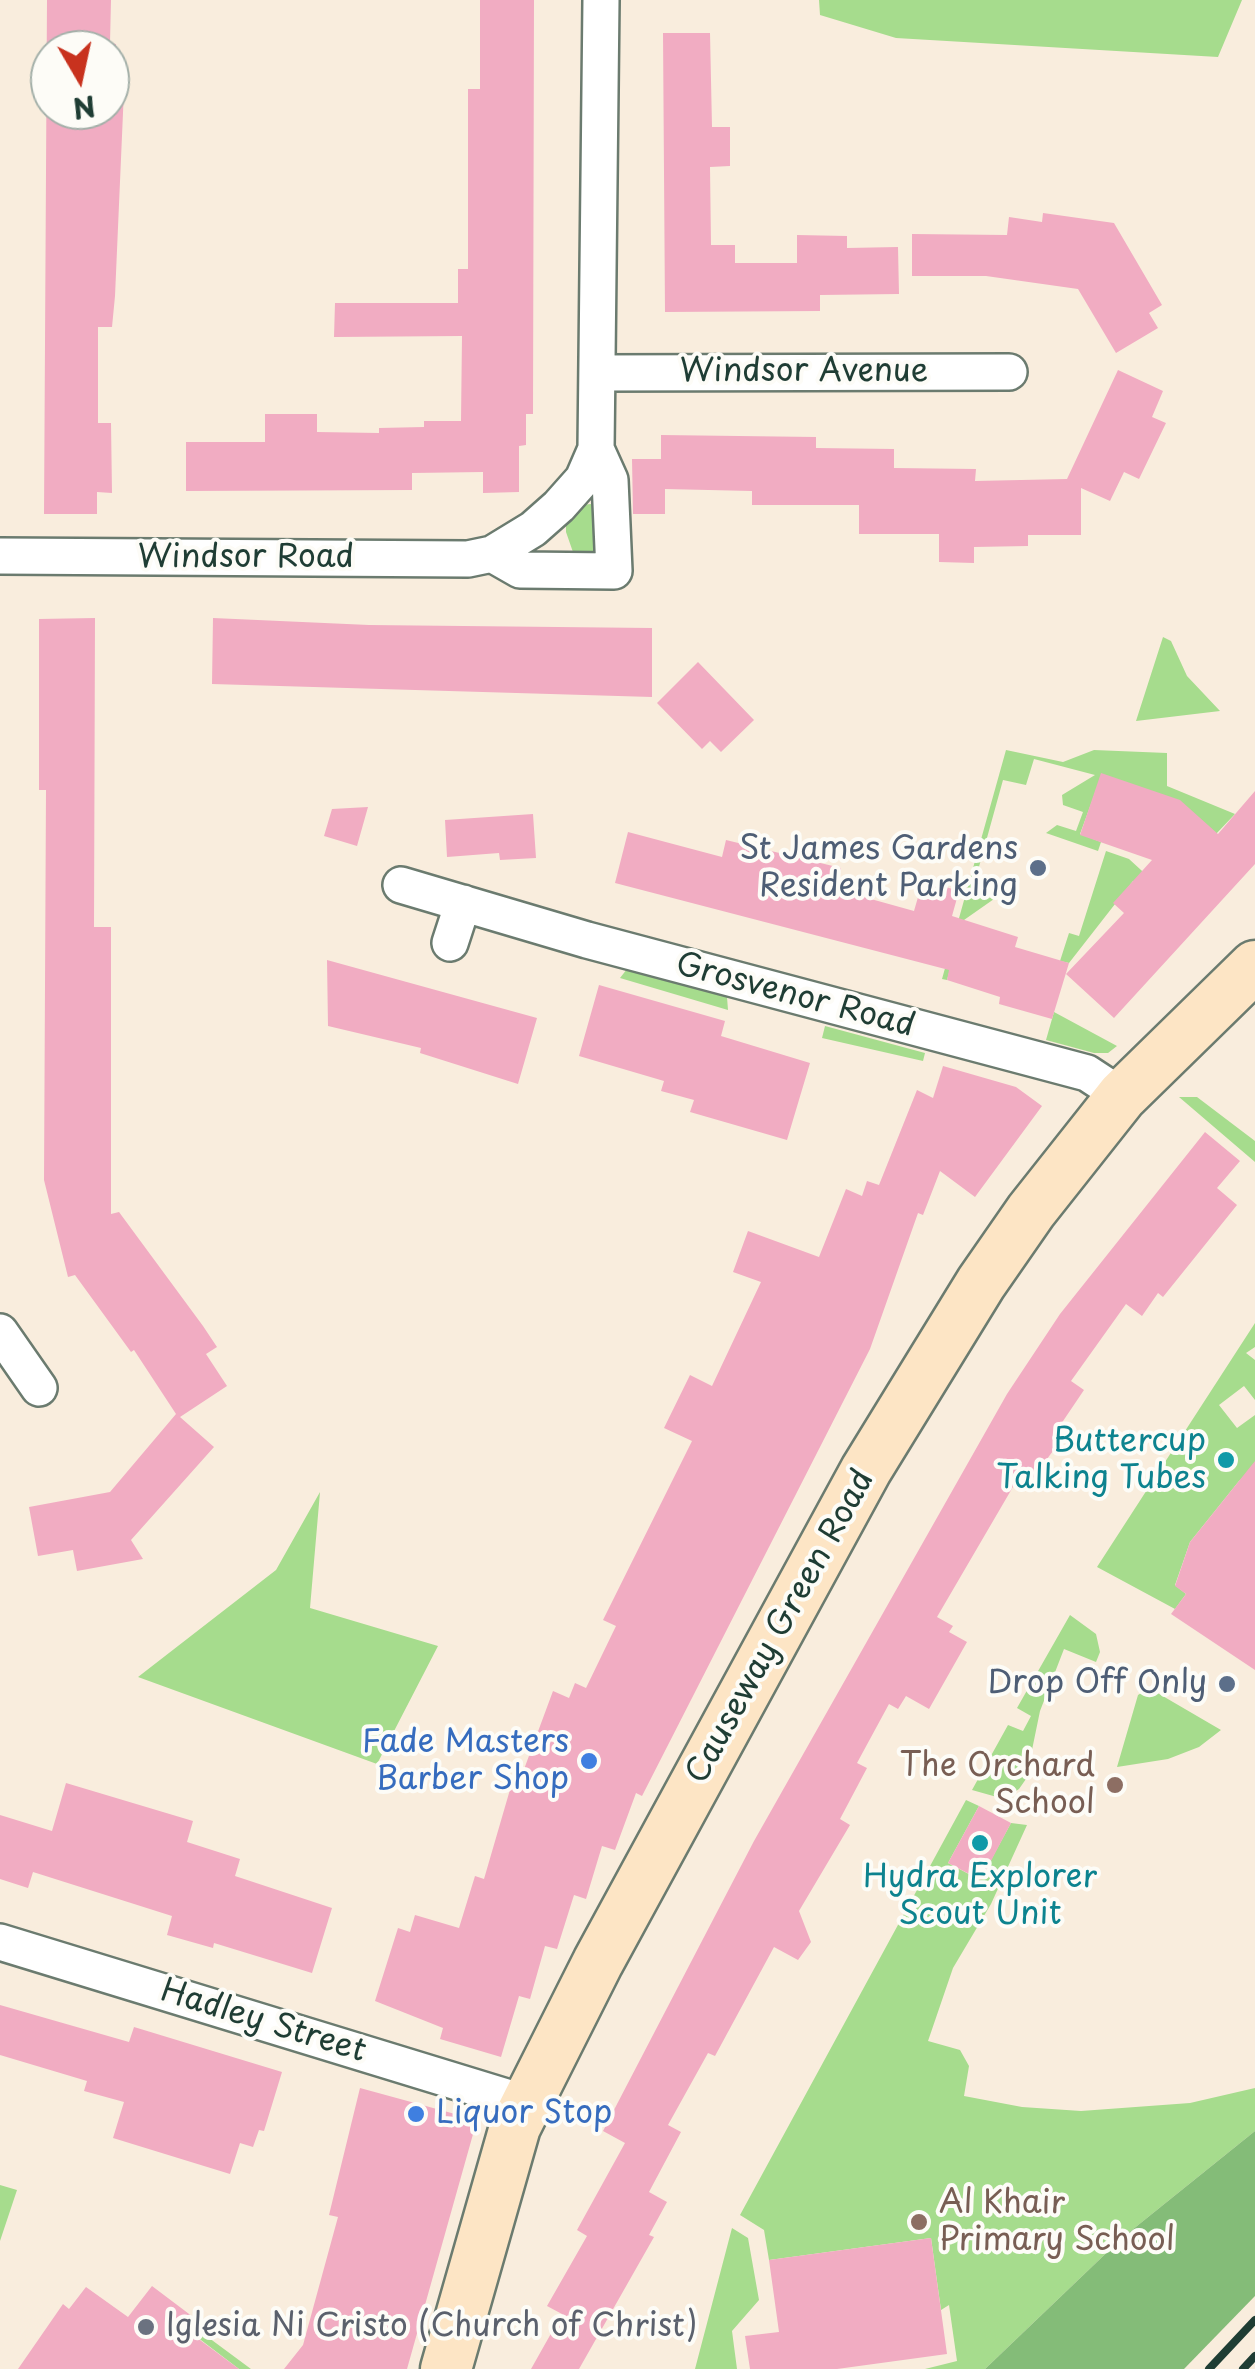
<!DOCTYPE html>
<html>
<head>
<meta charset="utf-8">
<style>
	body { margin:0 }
	#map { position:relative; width:1255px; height:2369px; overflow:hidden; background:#f9eddd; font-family:"Playpen Sans",sans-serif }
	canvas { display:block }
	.north { position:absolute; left:30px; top:30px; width:100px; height:100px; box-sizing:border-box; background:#fdfcf7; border:2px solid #a4b0a9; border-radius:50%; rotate:171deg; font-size:28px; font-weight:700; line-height:40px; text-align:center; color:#1f3d34 }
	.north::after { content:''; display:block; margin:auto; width:35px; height:45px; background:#c8321e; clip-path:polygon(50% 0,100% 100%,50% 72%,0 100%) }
</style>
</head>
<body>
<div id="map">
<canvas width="1255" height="2369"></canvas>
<div class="north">N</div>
</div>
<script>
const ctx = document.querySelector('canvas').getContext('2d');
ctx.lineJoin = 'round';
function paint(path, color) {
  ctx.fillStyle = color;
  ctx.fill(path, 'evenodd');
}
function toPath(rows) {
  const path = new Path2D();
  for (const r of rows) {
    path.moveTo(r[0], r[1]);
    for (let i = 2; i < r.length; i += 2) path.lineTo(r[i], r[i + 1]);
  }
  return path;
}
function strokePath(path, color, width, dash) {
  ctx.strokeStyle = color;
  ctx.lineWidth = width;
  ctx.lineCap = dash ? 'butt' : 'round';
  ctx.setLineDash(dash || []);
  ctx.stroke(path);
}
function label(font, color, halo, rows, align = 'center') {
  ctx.font = font + ' "Playpen Sans",sans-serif';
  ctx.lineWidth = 8;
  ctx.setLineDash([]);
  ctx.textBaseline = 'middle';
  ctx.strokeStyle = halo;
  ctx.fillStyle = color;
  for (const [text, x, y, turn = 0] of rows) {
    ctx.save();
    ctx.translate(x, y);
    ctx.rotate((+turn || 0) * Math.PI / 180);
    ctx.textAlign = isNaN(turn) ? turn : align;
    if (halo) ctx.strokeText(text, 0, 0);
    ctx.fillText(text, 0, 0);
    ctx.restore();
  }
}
const green = toPath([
	[819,0,1242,0,1218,57,896,38,820,15],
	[591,504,595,509,598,562,574,555,566,532,566,524,581,505],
	[1163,637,1171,641,1187,676,1220,711,1136,721],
	[1006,750,1063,762,1094,750,1167,753,1167,786,1235,814,1216,834,1102,774,1080,834,1101,842,1098,851,1046,833,1057,825,1076,831,1083,812,1063,805,1062,795,1095,775,1034,759,1026,785,1003,780,972,892,994,899,964,920,947,980,942,979],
	[1106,851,1129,859,1153,881,1133,881,1069,963,1060,961,1069,933,1079,936],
	[627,969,727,997,728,1010,620,978],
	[1054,1012,1117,1046,1108,1053,1094,1053,1046,1040],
	[825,1026,925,1053,923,1061,822,1038],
	[1179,1097,1197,1097,1255,1141,1255,1162],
	[1255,1323,1255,1347,1246,1353,1255,1360,1255,1400,1244,1386,1219,1405,1237,1428,1255,1415,1255,1468,1239,1481,1190,1542,1175,1585,1186,1594,1175,1609,1097,1567],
	[320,1492,310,1608,438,1646,377,1764,138,1677,276,1570],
	[1070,1615,1096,1634,1100,1652,1096,1662,1064,1649,1040,1711,1026,1779,1019,1789,1004,1799,972,1790,1008,1725,1023,1731,1031,1716,1017,1708],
	[1149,1688,1221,1730,1199,1747,1168,1759,1117,1767,1138,1695],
	[966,1800,979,1806,948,1863,980,1880,1011,1823,1027,1825,991,1904,953,1968,928,2041,960,2050,969,2066,964,2096,1022,2107,1081,2111,1190,2103,1255,2088,1255,2131,1122,2238,985,2369,925,2369,957,2361,949,2305,941,2310,931,2238,769,2260,764,2230,740,2215],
	[0,2185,17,2190,0,2241],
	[732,2228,748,2238,759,2300,732,2331,737,2369,695,2369],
	[201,2332,251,2369,239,2369,197,2337]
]);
const forest = toPath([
	[1255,2131,1255,2296,1184,2369,985,2369,1122,2238]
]);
const building = toPath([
	[47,0,111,0,110,43,116,44,116,67,125,67,115,296,112,327,98,327,98,423,111,423,112,493,97,492,97,514,44,514],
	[50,50,110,50,110,110,50,110],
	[480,0,534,0,533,414,526,414,526,445,519,446,519,492,483,493,483,472,412,473,412,490,186,491,186,442,265,442,265,414,317,414,317,432,379,433,379,428,424,427,424,421,461,421,462,336,334,337,335,303,458,303,458,269,468,269,468,89,480,89],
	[663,33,710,33,712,127,730,127,730,166,710,167,711,245,735,245,735,263,797,263,797,235,847,236,847,248,898,247,899,294,820,295,820,311,665,312],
	[1043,213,1114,223,1162,305,1149,313,1158,328,1116,353,1078,289,986,276,912,276,912,234,1007,235,1009,217,1042,222],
	[1118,370,1163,391,1152,417,1166,423,1139,479,1124,472,1110,501,1081,488,1081,535,1028,535,1028,546,974,547,974,563,939,562,939,534,859,534,859,505,752,505,752,491,665,489,665,514,633,514,632,459,661,459,661,435,816,437,816,448,894,449,894,468,976,469,975,481,1067,479],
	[95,618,94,927,111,927,111,1214,119,1212,203,1326,217,1347,206,1354,227,1386,180,1417,214,1447,131,1540,143,1559,77,1571,73,1550,38,1556,29,1507,110,1492,176,1414,134,1350,131,1352,75,1275,68,1277,44,1180,46,790,39,790,39,619],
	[213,618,369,625,652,628,652,697,212,684],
	[698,662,754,720,721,752,710,741,702,749,657,703],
	[1101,773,1180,800,1218,834,1255,791,1255,864,1114,1018,1066,974,1124,913,1113,903,1152,860,1080,835],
	[368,807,357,846,324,836,332,809],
	[533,814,536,858,500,860,499,853,447,857,445,820],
	[628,832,722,857,726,840,841,868,835,889,914,911,923,880,959,891,952,916,1018,937,1015,947,1069,963,1052,1019,999,1004,1000,997,947,980,949,970,615,883],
	[327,960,537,1018,518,1084,420,1053,421,1048,328,1026],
	[599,985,725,1021,721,1036,810,1063,787,1140,690,1112,694,1100,661,1091,664,1081,579,1056],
	[943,1066,1016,1087,1042,1106,975,1197,940,1171,923,1215,918,1213,870,1349,642,1796,636,1793,615,1850,602,1846,586,1899,574,1895,557,1949,545,1946,530,1999,519,1996,501,2057,440,2039,443,2028,375,2001,398,1928,410,1932,415,1915,459,1928,475,1876,484,1879,516,1769,523,1772,553,1691,569,1698,575,1683,586,1688,616,1626,603,1620,692,1441,664,1428,690,1375,712,1386,761,1282,733,1272,748,1231,819,1257,846,1189,862,1196,867,1181,879,1185,917,1090,933,1098],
	[1205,1132,1240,1161,1217,1188,1237,1205,1163,1297,1158,1293,1142,1316,1126,1304,1071,1381,1084,1390,1059,1427,1067,1432,1027,1486,1017,1480,937,1617,953,1626,949,1632,967,1642,929,1709,906,1696,898,1709,889,1704,857,1763,867,1768,840,1819,850,1825,799,1911,811,1942,798,1960,774,1947,715,2056,708,2053,668,2125,681,2132,649,2192,667,2202,649,2235,654,2237,579,2369,531,2369,562,2314,547,2306,587,2236,577,2230,625,2143,603,2131,754,1841,1007,1394,1060,1314],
	[1255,1461,1255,1670,1171,1614,1186,1594,1175,1586,1190,1542],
	[66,1783,193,1821,187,1842,240,1859,235,1876,332,1908,312,1973,214,1943,213,1948,167,1935,172,1916,33,1872,28,1888,0,1879,0,1815,52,1831],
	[979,1806,1011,1823,981,1880,948,1863],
	[0,2005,129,2042,134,2027,282,2072,264,2131,259,2130,253,2147,240,2143,230,2174,113,2138,124,2102,84,2091,87,2081,0,2055],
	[360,2088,477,2120,407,2369,284,2369,303,2345,338,2217,329,2215],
	[931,2238,947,2354,837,2369,750,2369,745,2336,779,2332,769,2260],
	[152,2286,205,2326,196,2337,239,2369,18,2369,63,2304,69,2309,86,2287,128,2317]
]);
const minor = toPath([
	[600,373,1009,372],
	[492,554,520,570,614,571,610,480,596,449],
	[0,556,468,559,492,554,533,529,559,506,583,479,596,449,601,0],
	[401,885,587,940,1087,1073,1122,1096],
	[450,943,463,903],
	[0,1332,39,1388],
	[0,1942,526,2103]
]);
const secondary = toPath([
	[446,2369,515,2127,598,1962,866,1470,981,1283,1031,1211,1122,1096,1255,966]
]);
const rail = toPath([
	[1209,2369,1255,2320],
	[1243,2369,1255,2356]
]);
const markers = [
	[1038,868,10,"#5c6f8a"],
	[1226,1460,10,"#0f9aa8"],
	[1227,1684,10,"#5c6f8a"],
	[589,1761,10,"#3f7fe0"],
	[1115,1785,10,"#8d6e63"],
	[980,1843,10,"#0f9aa8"],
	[416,2114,10,"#3f7fe0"],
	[919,2222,10,"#8d6e63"],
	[146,2327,10,"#6b7280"]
];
const streetNames = [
	["Windsor Avenue",804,372],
	["Windsor Road",246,558],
	["Grosvenor Road",795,996,15],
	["Causeway Green Road",781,1627,-61],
	["Hadley Street",263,2022,17]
];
const serviceNames = [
	["St James Gardens",1018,850],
	["Resident Parking",1018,887],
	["Drop Off Only",1207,1684]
];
const cultureNames = [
	["Buttercup",1206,1442],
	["Talking Tubes",1206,1479],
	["Hydra Explorer",980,1878,"center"],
	["Scout Unit",980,1915,"center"]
];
const shopNames = [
	["Fade Masters",569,1743],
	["Barber Shop",569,1780],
	["Liquor Stop",436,2114,"left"]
];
const educationNames = [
	["The Orchard",1095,1767],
	["School",1095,1804],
	["Al Khair",939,2204,"left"],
	["Primary School",939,2241,"left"]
];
const worshipNames = [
	["Iglesia Ni Cristo (Church of Christ)",166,2327]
];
paint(green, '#a6dc8d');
paint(forest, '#84bc78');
paint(building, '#f1acc2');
strokePath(minor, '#6b7b6f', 40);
strokePath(secondary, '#6b7b6f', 55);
strokePath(minor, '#fff', 35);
strokePath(secondary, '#fde5c5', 50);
strokePath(rail, '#1f3d34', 8);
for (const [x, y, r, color] of markers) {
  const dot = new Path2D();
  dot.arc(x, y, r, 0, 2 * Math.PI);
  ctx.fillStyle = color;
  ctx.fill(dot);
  strokePath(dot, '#fdfcf7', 4);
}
label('32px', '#1f3d34', '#fdfcf7', streetNames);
label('32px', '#4e5e75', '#fdfcf7', serviceNames, 'right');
label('32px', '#0d838f', '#fdfcf7', cultureNames, 'right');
label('32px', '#366cbe', '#fdfcf7', shopNames, 'right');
label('32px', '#785e54', '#fdfcf7', educationNames, 'right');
label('32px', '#5b616d', '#fdfcf7', worshipNames, 'left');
</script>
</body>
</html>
